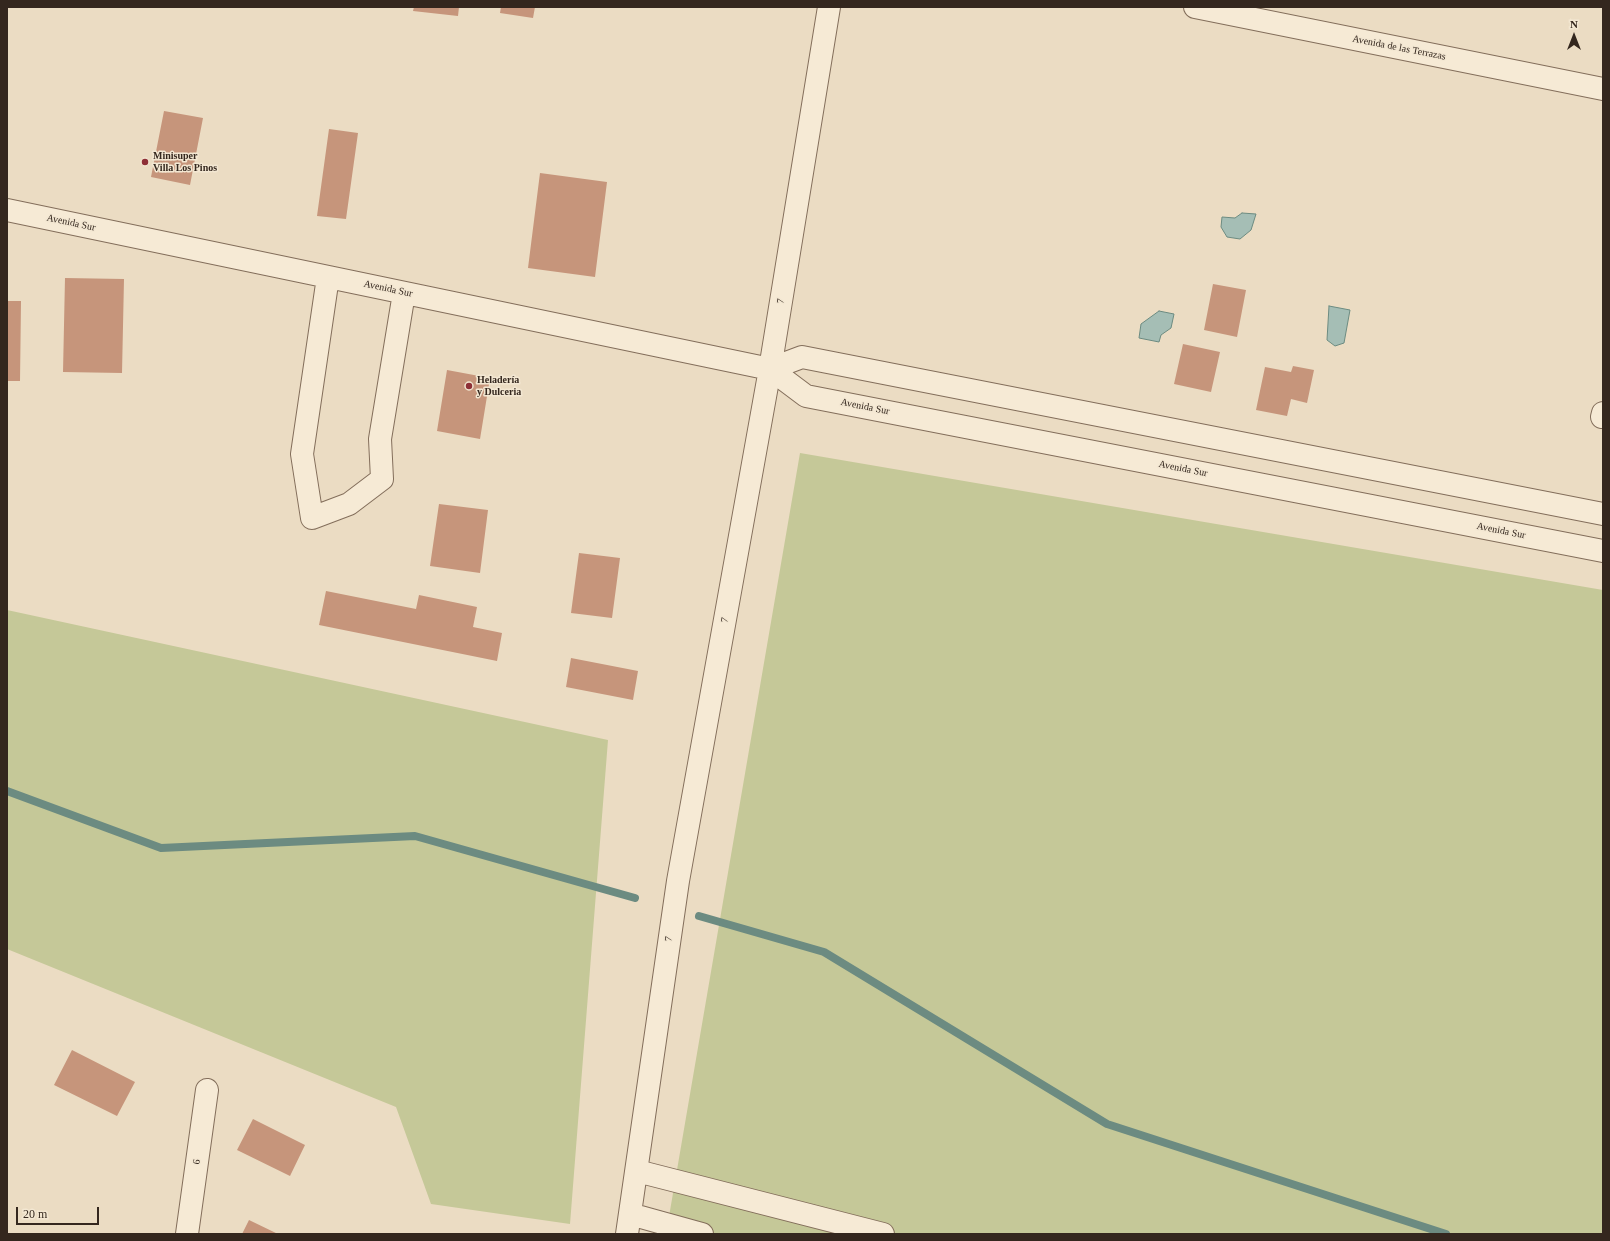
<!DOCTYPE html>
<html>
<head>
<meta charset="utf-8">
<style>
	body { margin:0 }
	#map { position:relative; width:1610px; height:1241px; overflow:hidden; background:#ebdcc3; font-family:"Times New Roman",serif }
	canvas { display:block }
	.frame { position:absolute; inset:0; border:8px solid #34271e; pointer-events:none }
	.north { position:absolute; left:1554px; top:16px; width:40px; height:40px; -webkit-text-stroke:3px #f3e7d2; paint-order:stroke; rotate:0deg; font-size:11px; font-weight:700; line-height:16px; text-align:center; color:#34271e }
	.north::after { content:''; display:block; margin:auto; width:14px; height:18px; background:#34271e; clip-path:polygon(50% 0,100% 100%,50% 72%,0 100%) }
	.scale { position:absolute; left:16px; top:1207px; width:83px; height:18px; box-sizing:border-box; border:2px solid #34271e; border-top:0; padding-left:5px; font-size:12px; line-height:14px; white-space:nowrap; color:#34271e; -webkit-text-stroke:3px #f3e7d2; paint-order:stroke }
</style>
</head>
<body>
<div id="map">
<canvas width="1610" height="1241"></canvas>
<div class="frame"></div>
<div class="north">N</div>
<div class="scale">20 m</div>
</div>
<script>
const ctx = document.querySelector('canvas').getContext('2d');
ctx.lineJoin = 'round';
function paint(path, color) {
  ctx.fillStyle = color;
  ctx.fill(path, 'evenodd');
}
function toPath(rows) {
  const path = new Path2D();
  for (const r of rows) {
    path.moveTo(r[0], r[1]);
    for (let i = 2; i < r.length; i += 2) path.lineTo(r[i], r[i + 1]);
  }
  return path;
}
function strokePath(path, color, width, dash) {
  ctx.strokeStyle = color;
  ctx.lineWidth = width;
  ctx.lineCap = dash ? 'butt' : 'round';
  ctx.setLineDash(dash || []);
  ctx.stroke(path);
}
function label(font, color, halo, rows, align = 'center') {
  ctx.font = font + ' "Times New Roman",serif';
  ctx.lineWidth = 3;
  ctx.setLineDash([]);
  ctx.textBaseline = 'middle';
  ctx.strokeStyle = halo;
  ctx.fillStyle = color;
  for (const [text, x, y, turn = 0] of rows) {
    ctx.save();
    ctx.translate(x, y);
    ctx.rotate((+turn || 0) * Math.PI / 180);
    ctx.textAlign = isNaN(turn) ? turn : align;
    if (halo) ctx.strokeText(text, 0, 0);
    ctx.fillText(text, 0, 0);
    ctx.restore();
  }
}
const green = toPath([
	[800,453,1603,590,1603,1234,666,1234],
	[7,610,608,740,570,1224,431,1204,396,1107,7,949]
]);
const water = toPath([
	[1242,213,1256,214,1251,230,1240,239,1227,237,1221,227,1222,217,1235,218,1242,213],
	[1329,306,1350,310,1344,343,1335,346,1327,340,1329,306],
	[1159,311,1174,314,1171,328,1161,335,1159,342,1139,338,1141,324,1159,311]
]);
const stream = toPath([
	[7,791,161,848,415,836,635,898],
	[699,916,824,952,1107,1124,1446,1234]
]);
const building = toPath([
	[414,7,459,7,458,16,413,11],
	[501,7,535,7,533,18,500,13],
	[164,111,203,118,190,185,151,177],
	[329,129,358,133,346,219,317,216],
	[540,173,607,182,595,277,528,268],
	[65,278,124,279,122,373,63,372],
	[1213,284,1246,290,1237,337,1204,330],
	[7,301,21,301,20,381,7,381],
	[1183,344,1220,352,1211,392,1174,384],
	[1293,366,1314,370,1307,403,1291,399,1287,416,1256,410,1265,367,1291,372],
	[447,370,490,378,480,439,437,431],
	[439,504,488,510,480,573,430,566],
	[579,553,620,558,612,618,571,613],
	[326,591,416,609,419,595,477,607,473,627,502,633,497,661,319,625],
	[571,658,638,671,633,700,566,687],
	[72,1050,135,1082,117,1116,54,1085],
	[253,1119,305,1145,290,1176,237,1150],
	[249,1220,278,1234,242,1234]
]);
const minor = toPath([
	[1195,7,1603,89],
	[7,210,770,369,806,396,1603,551],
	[328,277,302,454,312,518,349,504,382,479,380,439,404,293],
	[770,369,802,357,1603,514],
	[1602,417,1603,413],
	[637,1171,883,1234],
	[630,1214,702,1234],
	[187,1234,207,1090],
	[627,1234,678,881,770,369,829,7]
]);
const markers = [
	[145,162,4,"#8e2f36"],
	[469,386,4,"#8e2f36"]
];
const streetNames = [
	["Avenida de las Terrazas",1399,48,11],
	["Avenida Sur",71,223,12],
	["Avenida Sur",388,289,12],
	["7",781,301,-81],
	["Avenida Sur",865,407,11],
	["Avenida Sur",1183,469,11],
	["Avenida Sur",1501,531,11],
	["7",725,620,-80],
	["7",669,939,-82],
	["6",197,1162,-82]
];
const poiNames = [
	["Minisuper",153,156],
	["Villa Los Pinos",153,168],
	["Heladería",477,380],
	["y Dulceria",477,392]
];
paint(green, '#c5c898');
paint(water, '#a5beb5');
strokePath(water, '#6c8b81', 1);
strokePath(stream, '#6c8b81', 8);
paint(building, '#c6957b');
strokePath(minor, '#836e5b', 24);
strokePath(minor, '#f6ead5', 22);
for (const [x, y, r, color] of markers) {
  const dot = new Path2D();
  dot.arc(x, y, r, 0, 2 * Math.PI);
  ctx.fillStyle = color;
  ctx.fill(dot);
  strokePath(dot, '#f3e7d2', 1.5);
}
label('10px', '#34271e', '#f3e7d2', streetNames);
label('bold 10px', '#34271e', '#f3e7d2', poiNames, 'left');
</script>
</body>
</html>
